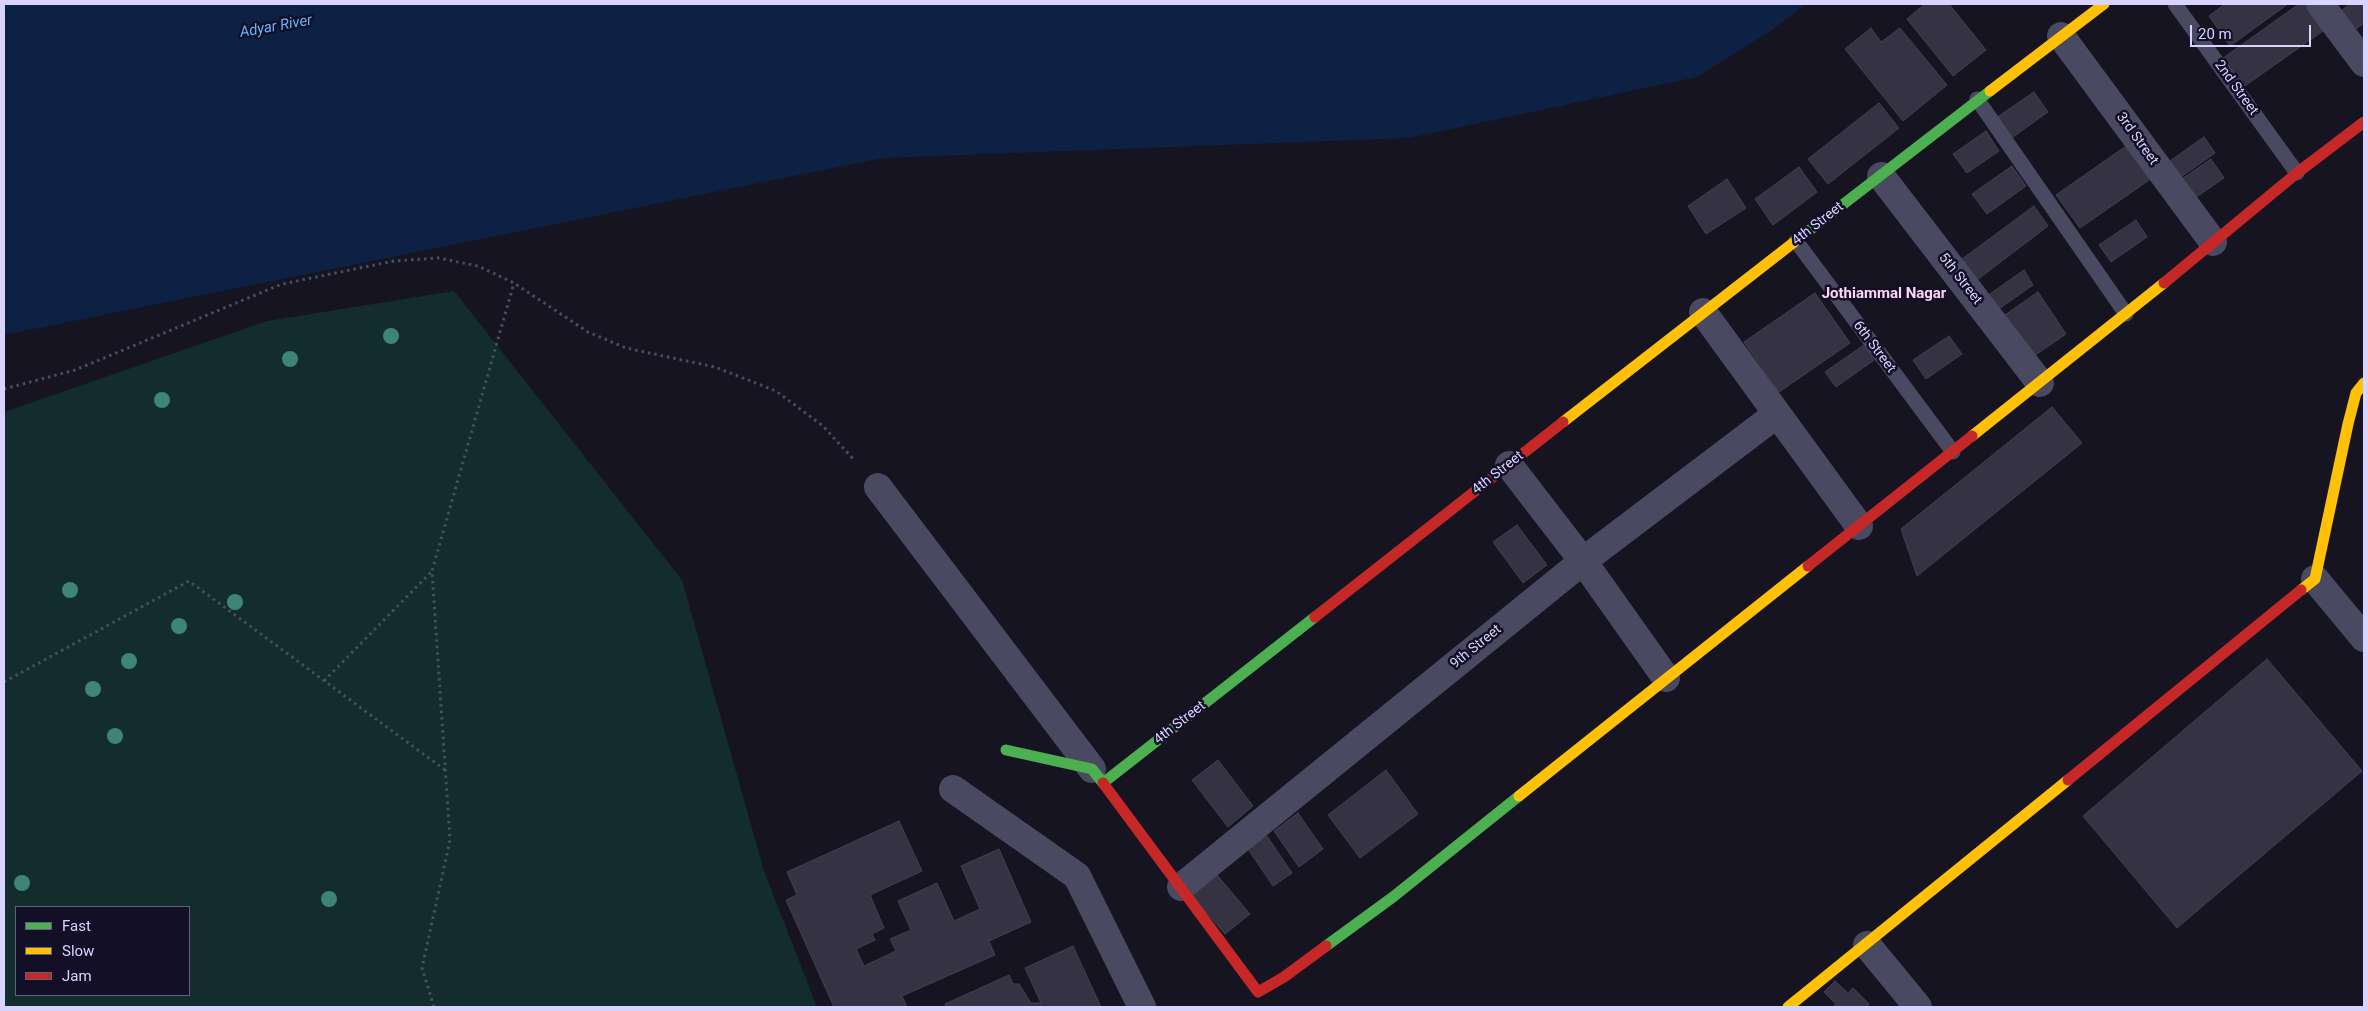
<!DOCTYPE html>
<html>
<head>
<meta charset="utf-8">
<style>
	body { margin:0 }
	#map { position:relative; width:2368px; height:1011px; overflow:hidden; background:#161421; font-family:Roboto,sans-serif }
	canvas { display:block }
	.frame { position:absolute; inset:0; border:5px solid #d9d4ff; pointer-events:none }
	.legend { position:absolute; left:15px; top:906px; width:175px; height:90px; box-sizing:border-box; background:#130f26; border:1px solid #625e7d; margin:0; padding:6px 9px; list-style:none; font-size:15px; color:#d9d4ff }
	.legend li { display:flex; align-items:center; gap:10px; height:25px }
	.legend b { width:25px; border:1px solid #625e7d }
	.scale { position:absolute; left:2190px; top:25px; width:121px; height:22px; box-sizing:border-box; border:2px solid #d9d4ff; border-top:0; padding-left:6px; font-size:15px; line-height:18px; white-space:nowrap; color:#d9d4ff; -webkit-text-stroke:4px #130f26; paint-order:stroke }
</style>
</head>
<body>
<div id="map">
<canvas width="2368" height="1011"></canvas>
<div class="frame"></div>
<ul class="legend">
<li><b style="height:6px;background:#4caf50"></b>Fast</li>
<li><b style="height:6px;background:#ffc107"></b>Slow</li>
<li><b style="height:6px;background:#c62828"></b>Jam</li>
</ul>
<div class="scale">20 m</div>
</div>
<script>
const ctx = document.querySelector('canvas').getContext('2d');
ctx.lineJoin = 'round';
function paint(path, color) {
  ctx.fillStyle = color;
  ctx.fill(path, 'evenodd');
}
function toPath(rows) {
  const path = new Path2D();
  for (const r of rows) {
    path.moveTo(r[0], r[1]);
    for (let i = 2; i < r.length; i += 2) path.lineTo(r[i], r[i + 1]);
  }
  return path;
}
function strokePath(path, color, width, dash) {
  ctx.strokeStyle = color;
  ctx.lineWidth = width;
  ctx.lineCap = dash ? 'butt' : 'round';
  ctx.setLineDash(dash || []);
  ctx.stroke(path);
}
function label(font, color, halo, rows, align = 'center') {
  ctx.font = font + ' Roboto,sans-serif';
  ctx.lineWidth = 5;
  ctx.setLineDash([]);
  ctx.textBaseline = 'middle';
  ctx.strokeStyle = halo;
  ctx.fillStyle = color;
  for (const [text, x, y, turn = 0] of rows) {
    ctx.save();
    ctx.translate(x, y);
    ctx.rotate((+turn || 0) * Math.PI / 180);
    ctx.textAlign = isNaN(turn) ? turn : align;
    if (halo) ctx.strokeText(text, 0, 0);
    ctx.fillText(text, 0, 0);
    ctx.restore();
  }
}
const green = toPath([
	[454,291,682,580,764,871,817,1007,4,1007,4,412,267,321],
	[16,907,189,907,189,995,16,995]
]);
const water = toPath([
	[4,4,1805,4,1772,30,1697,77,1409,138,883,158,4,335]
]);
const building = toPath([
	[1925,4,1949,4,1986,50,1953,76,1907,19,1925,4],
	[2225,4,2288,4,2230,46,2209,16,2225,4],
	[2299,4,2315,4,2330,26,2239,90,2219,61,2299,4],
	[2350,4,2364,4,2364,23,2348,35,2334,16,2350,4],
	[1871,28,1881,42,1900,28,1947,85,1903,121,1845,49,1871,28],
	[2034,92,2048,112,2010,139,1996,118,2034,92],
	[1879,103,1899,128,1828,184,1808,159,1879,103],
	[1986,131,1999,151,1967,173,1953,154,1986,131],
	[2204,137,2215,153,2171,184,2160,168,2204,137],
	[2129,144,2152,178,2080,228,2056,195,2129,144],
	[2211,159,2224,178,2189,202,2176,183,2211,159],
	[2012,166,2026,186,1987,214,1972,194,2012,166],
	[1799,167,1817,192,1773,225,1755,199,1799,167],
	[1727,179,1746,208,1706,234,1688,206,1727,179],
	[2034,206,2048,226,1969,286,1954,265,2034,206],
	[2136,220,2147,237,2111,262,2099,245,2136,220],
	[2024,270,2033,285,1990,315,1980,301,2024,270],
	[2038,292,2066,334,2031,358,2002,317,2038,292],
	[1815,293,1850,343,1779,392,1744,342,1815,293],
	[1949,336,1962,354,1926,379,1913,360,1949,336],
	[1864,345,1874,360,1836,387,1825,372,1864,345],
	[2052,407,2082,443,1917,576,1901,529,2052,407],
	[1517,525,1547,565,1523,583,1493,542,1517,525],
	[2267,659,2362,771,2177,928,2083,816,2267,659],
	[1218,760,1253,806,1228,827,1192,780,1218,760],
	[1386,770,1418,814,1360,858,1328,815,1386,770],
	[1298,813,1323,849,1299,867,1274,831,1298,813],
	[899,821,922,871,870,895,884,928,872,934,875,940,856,949,864,966,896,951,890,939,911,930,898,901,937,883,954,921,980,909,961,866,999,849,1031,922,989,941,995,955,902,996,907,1007,834,1007,786,900,797,895,787,872,899,821],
	[1267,836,1292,873,1273,886,1248,849,1267,836],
	[1217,875,1250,914,1225,934,1192,896,1217,875],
	[1073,946,1101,1007,946,1007,945,1004,1009,975,1013,984,1019,984,1031,1003,1041,1003,1025,968,1073,946],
	[1835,981,1848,993,1853,988,1869,1004,1867,1007,1833,1007,1836,1004,1824,992,1835,981]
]);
const path = toPath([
	[4,389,75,370,282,284,394,261,438,258,478,266,514,283,588,332,626,348,715,367,776,391,823,426,855,461],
	[324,681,432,571],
	[4,682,189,581,445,770],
	[434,1007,422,968,450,840,432,571,514,283]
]);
const lane = toPath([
	[2175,4,2297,173],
	[1977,99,2126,314],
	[1796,241,1953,452]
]);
const street = toPath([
	[2320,4,2364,63],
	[2061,36,2213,242],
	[1881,176,2040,383],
	[1703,312,1859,526],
	[1509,465,1583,561,1666,678],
	[878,487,1092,769],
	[2315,579,2364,638],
	[953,789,1077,876,1142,1007],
	[1181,887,1583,561,1777,414],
	[1867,945,1918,1007]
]);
const fast = toPath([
	[1793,243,1990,91],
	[1006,750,1092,769,1103,783,1315,617],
	[1326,946,1393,897,1519,796]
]);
const slow = toPath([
	[1990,91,2104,4],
	[1563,422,1793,243],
	[1972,436,2164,283],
	[2301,590,2315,579,2348,424,2356,393,2364,383],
	[1519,796,1808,566],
	[1788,1007,2068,780]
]);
const jam = toPath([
	[2164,283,2297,173,2364,122],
	[1808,566,1972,436],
	[1315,617,1563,422],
	[2068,780,2301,590],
	[1103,783,1258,992,1284,977,1326,946]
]);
const trees = [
	[391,336],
	[290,359],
	[162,400],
	[70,590],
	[235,602],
	[179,626],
	[129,661],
	[93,689],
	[115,736],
	[22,883],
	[329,899]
];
const streetNames = [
	["2nd Street",2236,88,54],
	["3rd Street",2137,139,54],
	["4th Street",1818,224,-38],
	["5th Street",1960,279,52],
	["6th Street",1874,347,53],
	["4th Street",1498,473,-38],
	["9th Street",1476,647,-39],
	["4th Street",1180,723,-38]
];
const waterNames = [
	["Adyar River",276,27,-10]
];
const neighbourhoodNames = [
	["Jothiammal Nagar",1884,294]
];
paint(green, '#132c2d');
paint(water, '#0d2144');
paint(building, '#343243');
strokePath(building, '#433f54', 1);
strokePath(path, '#44505f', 3, [2.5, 4]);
strokePath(lane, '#4a4962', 15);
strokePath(street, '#4a4962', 28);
strokePath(fast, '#4caf50', 11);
strokePath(slow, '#ffc107', 11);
strokePath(jam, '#c62828', 11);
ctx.fillStyle = '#3e8478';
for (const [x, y] of trees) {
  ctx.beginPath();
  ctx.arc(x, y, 8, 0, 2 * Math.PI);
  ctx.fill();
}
label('14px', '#d9d4ff', '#130f26', streetNames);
label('italic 15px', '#62b6ff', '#130f26', waterNames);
label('bold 15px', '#ffd6f0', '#130f26', neighbourhoodNames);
</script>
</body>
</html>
